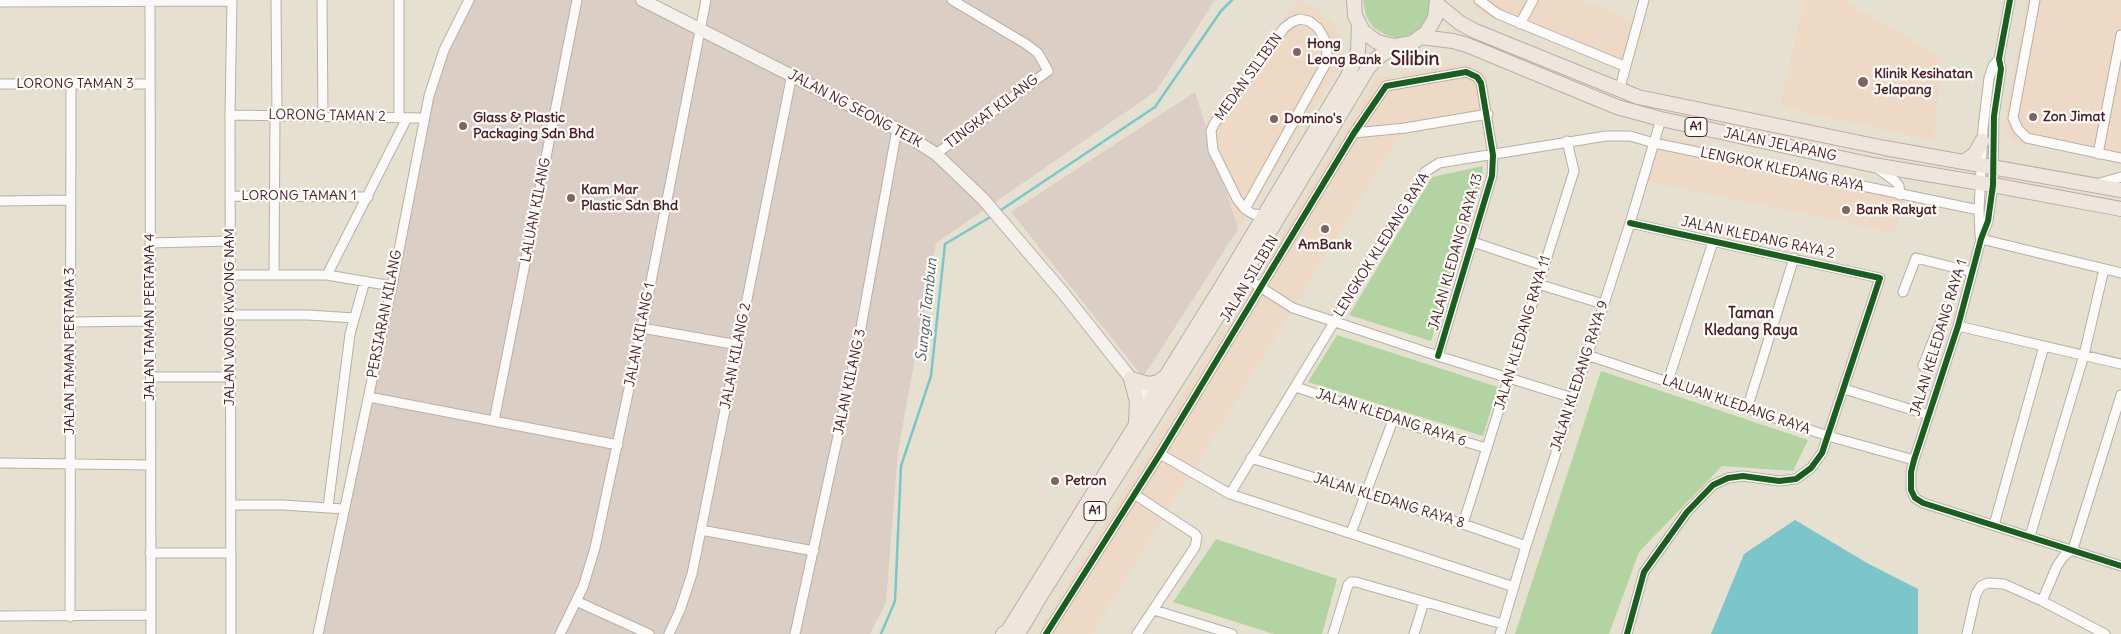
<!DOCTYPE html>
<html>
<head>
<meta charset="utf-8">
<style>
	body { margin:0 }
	canvas { display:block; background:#e6e0d0 }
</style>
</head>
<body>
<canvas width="2121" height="634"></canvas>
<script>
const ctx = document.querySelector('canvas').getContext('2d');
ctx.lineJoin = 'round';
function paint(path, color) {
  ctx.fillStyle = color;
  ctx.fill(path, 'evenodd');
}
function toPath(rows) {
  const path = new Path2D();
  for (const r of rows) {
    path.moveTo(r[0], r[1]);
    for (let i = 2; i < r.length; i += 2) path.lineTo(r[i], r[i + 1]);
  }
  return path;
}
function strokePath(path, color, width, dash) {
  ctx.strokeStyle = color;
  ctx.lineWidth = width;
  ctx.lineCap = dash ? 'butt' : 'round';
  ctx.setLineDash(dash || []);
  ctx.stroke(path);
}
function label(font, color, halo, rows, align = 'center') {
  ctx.font = font + ' Delius,sans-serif';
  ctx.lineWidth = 4.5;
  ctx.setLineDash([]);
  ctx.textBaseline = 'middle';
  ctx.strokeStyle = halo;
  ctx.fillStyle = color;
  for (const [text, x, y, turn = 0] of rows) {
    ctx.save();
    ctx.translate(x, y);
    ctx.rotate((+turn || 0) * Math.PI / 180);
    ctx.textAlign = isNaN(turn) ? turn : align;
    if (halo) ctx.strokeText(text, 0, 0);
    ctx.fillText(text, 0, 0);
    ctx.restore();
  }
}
const built = toPath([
	[1298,0,1302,0,1320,11,1336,26,1345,58,1238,229,1204,124],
	[1472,0,1583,0,1647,27,1629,73,1477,12],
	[1804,0,1844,0,1941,57,1934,141,1780,107],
	[2027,0,2121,0,2121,160,2012,142,2003,128],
	[1462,64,1486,72,1493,113,1405,127,1092,634,1036,634,1377,78],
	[1654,134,1905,191,1895,233,1641,180]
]);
const industrial = toPath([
	[473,0,647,0,699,26,705,0,1215,0,1156,91,936,243,898,451,886,602,870,634,321,634,438,69],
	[1195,92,1238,229,1143,377,1011,212]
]);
const green = toPath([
	[1363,0,1435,0,1426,26,1410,36,1397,38,1384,34,1373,27,1366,16],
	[1483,166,1481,184,1431,341,1349,315,1432,177],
	[1337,335,1498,387,1483,436,1308,382],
	[1601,371,1808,440,1793,471,1722,466,1639,552,1609,634,1515,634],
	[1216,539,1337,579,1322,634,1274,634,1173,602]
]);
const water = toPath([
	[1795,520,1867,563,1918,589,1918,634,1711,634,1744,554]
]);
const stream = toPath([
	[998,212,1155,107,1221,11,1232,0],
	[881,634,895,601,901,466,931,376,945,244,992,216]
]);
const minor = toPath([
	[150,0,151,634],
	[276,0,277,115],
	[322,0,323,116],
	[1479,0,1498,14,1624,66],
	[2010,0,1999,59,2001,69,1994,116,1993,185,1988,221,1981,239,1958,326,1914,460,1911,472,1911,490,1915,498,1923,503,2121,566],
	[2035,0,2013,118,2018,129,2027,138,2121,158],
	[0,2,232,1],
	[1520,24,1533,0],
	[0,84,150,84],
	[1619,91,1644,0],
	[230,115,424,118],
	[399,118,399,0],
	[1354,133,1405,128,1488,114],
	[936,154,1048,71,1038,53,1026,44,952,0],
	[2098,154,2121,35],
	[1877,168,1895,181,1899,186,1900,195],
	[2100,183,2121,177],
	[230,196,368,197],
	[0,201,71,200],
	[1245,209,1325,65,1327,53,1325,40,1318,28,1309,21,1300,19,1292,22,1284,28,1214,124,1211,131,1213,150,1237,199,1245,209,1253,214,1265,215],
	[1980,236,1979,210,1983,128,1989,78,1993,66,1999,59],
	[1981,239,2121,273],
	[1473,242,1544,266],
	[150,243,230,241],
	[274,274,275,115],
	[230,275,327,275,392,286],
	[327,275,407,118],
	[1243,276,1293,308,1438,356,1573,398],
	[1538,284,1603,304],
	[1903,292,1916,258,1972,272],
	[230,315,308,315,354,318],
	[71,322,150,321],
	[1958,326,2121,364],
	[642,328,738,345],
	[1587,355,1828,436,1914,460],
	[1923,366,1944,313],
	[151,377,230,377],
	[1668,381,1713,242],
	[1296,387,1393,420,1486,448],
	[1844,389,1929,415],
	[369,397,618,445],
	[1747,409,1794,258],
	[494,421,577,0],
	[1160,454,1230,494,1514,587],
	[1251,458,1463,524,1526,546],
	[0,463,150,465],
	[1134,494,1195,534,1197,537,1195,547,1137,634],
	[1230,494,1425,172,1439,163,1606,136,1630,136,1654,143,1979,210],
	[231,505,283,505,344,509],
	[328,507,350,334,365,281],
	[1463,524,1574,171,1567,141],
	[1994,525,2044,346],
	[701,530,814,551],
	[1351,533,1393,420],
	[2030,536,2084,355,2104,269],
	[150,553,231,553],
	[576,601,649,634],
	[2042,601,2105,634],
	[1154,610,1232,634],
	[0,616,151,615],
	[70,617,71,85],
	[231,634,230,115,232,0],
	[318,634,392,286,429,96,444,50,469,0],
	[560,634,583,587,595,548,642,328,706,0],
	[669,634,680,610,692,574,701,530,792,74],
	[795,634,858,344,897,129],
	[1046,634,1160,454,1354,133,1386,86,1466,72,1477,77,1481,83,1493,155,1492,176,1438,356],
	[1333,634,1348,585,1351,582,1356,582,1502,624],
	[1414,634,1424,602],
	[1500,634,1526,546,1630,223,1661,119],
	[1627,634,1644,572,1687,512,1713,485,1728,478,1743,476,1779,481,1796,479,1811,468,1822,453,1880,278,1630,223],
	[1967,634,1976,594,1981,586,1988,583,2004,584,2042,601,2057,566,2064,556,2073,549,2121,395]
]);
const secondary = toPath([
	[642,0,897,129,936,154,983,199,1064,294,1136,385,1151,399]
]);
const primary = toPath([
	[1354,0,1355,16,1363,31,1377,42,1395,46,1412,43,1426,33,1435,18,1437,0],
	[1438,5,1460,23,1475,31,1638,97,1885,148,2121,190],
	[1421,37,1453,41,1467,45,1617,107,1661,119,1873,165,1993,185,2121,209],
	[1965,161,1975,154,1982,141],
	[1131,379,1137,402,1136,422],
	[1131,379,1149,384,1158,382,1165,377],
	[1003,634,1008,631,1222,286,1348,76,1358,51,1359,25],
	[1018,634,1039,598,1243,276,1368,68,1377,58,1395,46]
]);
const cycleway = toPath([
	[2010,0,1999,59,2001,69,1994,116,1993,185,1988,221,1981,239,1958,326,1914,460,1911,472,1911,490,1915,498,1923,503,2121,566],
	[1046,634,1160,454,1354,133,1386,86,1466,72,1477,77,1481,83,1493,155,1492,176,1438,356],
	[1627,634,1644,572,1687,512,1713,485,1728,478,1743,476,1779,481,1796,479,1811,468,1822,453,1880,278,1630,223]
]);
const markers = [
	[1297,52,5,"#816365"],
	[1863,82,6,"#816365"],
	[2033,117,5,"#816365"],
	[1274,119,5,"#816365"],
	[463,126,5,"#816365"],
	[571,198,5,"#816365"],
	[1846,210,5,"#816365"],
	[1325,229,5,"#816365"],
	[1055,481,5,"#816365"]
];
const shields = [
	[1696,127,22],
	[1095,511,22]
];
const shieldNames = [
	["A1",1696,127],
	["A1",1095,511]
];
const poiNames = [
	["Hong",1307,44],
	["Leong Bank",1307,60],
	["Klinik Kesihatan",1874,74],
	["Jelapang",1874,90],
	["Zon Jimat",2043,117],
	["Glass & Plastic",473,118],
	["Packaging Sdn Bhd",473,134],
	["Domino's",1284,119],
	["Kam Mar",581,190],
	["Plastic Sdn Bhd",581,206],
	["Bank Rakyat",1856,210],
	["AmBank",1325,245,"center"],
	["Petron",1065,481]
];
const streetNames = [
	["MEDAN SILIBIN",1249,77,-54],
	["LORONG TAMAN 3",75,84],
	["JALAN NG SEONG TEIK",855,109,28],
	["TINGKAT KILANG",992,112,-37],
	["LORONG TAMAN 2",327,116,1],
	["JALAN JELAPANG",1780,145,12],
	["LENGKOK KLEDANG RAYA",1782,170,12],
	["LORONG TAMAN 1",299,196],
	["LALUAN KILANG",536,210,-79],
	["JALAN KLEDANG RAYA 2",1758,238,12],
	["LENGKOK KLEDANG RAYA",1382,245,-58],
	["JALAN KLEDANG RAYA 13",1456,252,-74],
	["JALAN SILIBIN",1250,279,-59],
	["PERSIARAN KILANG",385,314,-79],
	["JALAN TAMAN PERTAMA 4",150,317,-90],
	["JALAN WONG KWONG NAM",230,317,-90],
	["JALAN KLEDANG RAYA 11",1523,333,-73],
	["JALAN KILANG 1",640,335,-79],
	["JALAN KELEDANG RAYA 1",1939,338,-73],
	["JALAN TAMAN PERTAMA 3",70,351,-90],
	["JALAN KILANG 2",736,356,-79],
	["JALAN KLEDANG RAYA 9",1580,376,-72],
	["JALAN KILANG 3",850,382,-78],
	["LALUAN KLEDANG RAYA",1736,405,19],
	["JALAN KLEDANG RAYA 6",1391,418,18],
	["JALAN KLEDANG RAYA 8",1389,501,17]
];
const waterNames = [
	["Sungai Tambun",927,310,-84]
];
const neighbourhoodNames = [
	["Taman",1751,314],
	["Kledang Raya",1751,331]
];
const districtNames = [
	["Silibin",1415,60]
];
paint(built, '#eed9c7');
paint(industrial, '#dacec5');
paint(green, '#b4d3a2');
paint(water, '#7cc6cb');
strokePath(stream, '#7cc6cb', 2.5);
strokePath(minor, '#b7b0a7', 11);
strokePath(secondary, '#b7b0a7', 14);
strokePath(primary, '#b7b0a7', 16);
strokePath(minor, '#fbfaf8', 9);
strokePath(secondary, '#f5f2ee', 12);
strokePath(primary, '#eee5dd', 14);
strokePath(cycleway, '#1b5e20', 6);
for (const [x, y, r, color] of markers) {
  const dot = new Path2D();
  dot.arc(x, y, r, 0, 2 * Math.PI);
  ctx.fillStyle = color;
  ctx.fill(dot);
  strokePath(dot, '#fdfcf7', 2);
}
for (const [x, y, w] of shields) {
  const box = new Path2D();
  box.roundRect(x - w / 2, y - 9.5, w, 19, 4);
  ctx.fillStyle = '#fdfcf7';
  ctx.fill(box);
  strokePath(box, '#4a1f2b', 1);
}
label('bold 12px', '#4a1f2b', null, shieldNames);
label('bold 14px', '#4a1f2b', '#fdfcf7', poiNames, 'left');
label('14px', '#4a1f2b', '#fdfcf7', streetNames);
label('italic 15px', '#4c5d6a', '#fdfcf7', waterNames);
label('bold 15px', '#4a1f2b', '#fdfcf7', neighbourhoodNames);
label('bold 19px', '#4a1f2b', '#fdfcf7', districtNames);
</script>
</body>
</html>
